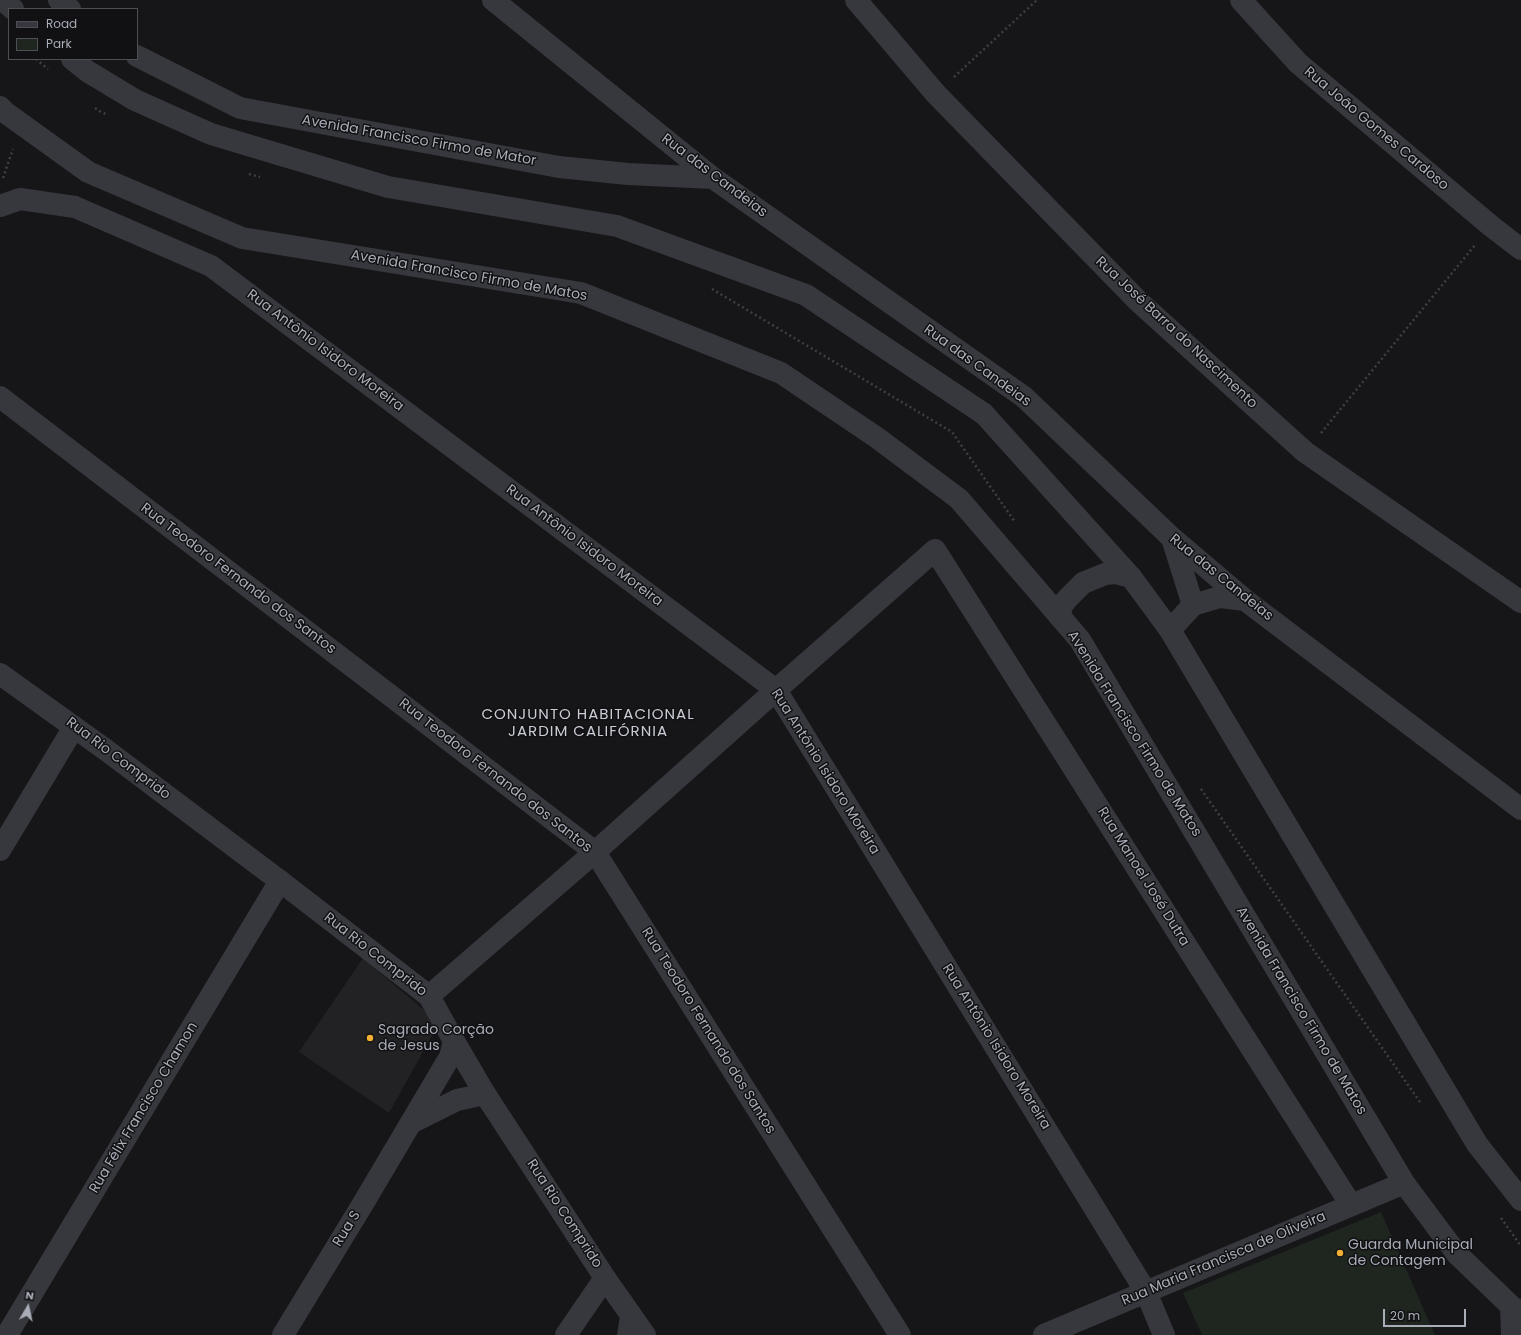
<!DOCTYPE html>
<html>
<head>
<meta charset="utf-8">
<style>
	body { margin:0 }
	#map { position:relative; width:1521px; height:1335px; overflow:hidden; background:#161618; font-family:Poppins,sans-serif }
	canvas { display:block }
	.legend { position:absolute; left:8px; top:8px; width:130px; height:52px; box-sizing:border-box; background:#111113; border:1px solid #4d4f55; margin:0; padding:5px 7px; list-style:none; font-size:12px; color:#a8adb8 }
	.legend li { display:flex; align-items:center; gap:8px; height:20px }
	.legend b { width:20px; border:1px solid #4d4f55 }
	.north { position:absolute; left:8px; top:1287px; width:40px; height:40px; -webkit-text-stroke:3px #111113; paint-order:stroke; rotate:9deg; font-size:11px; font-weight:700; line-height:16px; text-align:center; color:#a8adb8 }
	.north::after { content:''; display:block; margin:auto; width:14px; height:18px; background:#a8adb8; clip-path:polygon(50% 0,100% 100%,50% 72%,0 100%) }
	.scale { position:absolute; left:1383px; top:1309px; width:83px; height:18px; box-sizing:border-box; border:2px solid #a8adb8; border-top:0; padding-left:5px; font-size:12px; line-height:14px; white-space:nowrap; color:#a8adb8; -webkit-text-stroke:3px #111113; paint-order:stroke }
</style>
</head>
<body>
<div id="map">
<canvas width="1521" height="1335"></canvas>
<ul class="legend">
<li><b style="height:5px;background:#37383d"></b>Road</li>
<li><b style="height:11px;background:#1e261f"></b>Park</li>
</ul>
<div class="north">N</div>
<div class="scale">20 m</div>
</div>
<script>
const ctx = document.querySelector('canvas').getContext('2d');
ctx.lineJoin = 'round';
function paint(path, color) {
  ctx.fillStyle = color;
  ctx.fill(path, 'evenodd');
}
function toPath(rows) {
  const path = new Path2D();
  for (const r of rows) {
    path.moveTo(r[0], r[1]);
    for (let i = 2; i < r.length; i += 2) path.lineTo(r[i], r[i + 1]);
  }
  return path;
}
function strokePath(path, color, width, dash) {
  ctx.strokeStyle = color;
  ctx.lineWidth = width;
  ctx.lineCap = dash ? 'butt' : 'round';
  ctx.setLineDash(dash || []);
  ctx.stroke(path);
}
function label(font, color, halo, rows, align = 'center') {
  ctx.font = font + ' Poppins,sans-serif';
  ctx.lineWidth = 3;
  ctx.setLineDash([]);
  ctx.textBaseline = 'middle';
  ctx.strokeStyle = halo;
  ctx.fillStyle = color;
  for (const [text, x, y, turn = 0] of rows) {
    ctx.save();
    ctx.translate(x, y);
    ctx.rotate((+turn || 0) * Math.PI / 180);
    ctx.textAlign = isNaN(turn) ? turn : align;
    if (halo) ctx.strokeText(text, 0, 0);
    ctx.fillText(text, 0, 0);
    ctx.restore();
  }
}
const built = toPath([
	[363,958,439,1023,389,1113,299,1052]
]);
const green = toPath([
	[1381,1212,1435,1335,1202,1335,1183,1293]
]);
const path = toPath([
	[36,59,48,69],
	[954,77,1037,0],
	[95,108,101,112,108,115],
	[249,174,260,177],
	[3,178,13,149],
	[712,289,952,432,1015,522],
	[1321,433,1475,245],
	[1201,789,1420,1102],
	[1501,1218,1521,1246]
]);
const minor = toPath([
	[59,0,70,9],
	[493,0,713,178,1024,397,1172,538,1245,600,1521,809],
	[856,0,936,94,1138,301,1305,452,1521,602],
	[1241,0,1298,63,1491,226,1521,249],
	[137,56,240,108,559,167,628,174,713,178],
	[0,206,20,199,75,207,211,266,776,690,1146,1292,1164,1335],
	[0,397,595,852,900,1335],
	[1172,538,1193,605],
	[1170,630,1193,605,1220,597,1245,600],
	[0,850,74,727],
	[429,996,595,852,776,690,935,550,1351,1205],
	[411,1123,457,1100,485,1094],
	[7,1335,280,881],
	[283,1335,364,1202,445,1065,450,1057,454,1041],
	[566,1335,605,1278],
	[628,1335,631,1317],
	[1044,1335,1404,1183]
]);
const tertiary = toPath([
	[3,0,13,9],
	[72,59,87,71,135,100,211,134,388,187,617,226,806,295,984,414,1131,577,1170,630,1477,1144,1521,1200],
	[0,107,6,113,88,172,242,238,581,293,781,373,876,437,959,499,1080,640,1404,1183,1457,1254,1511,1306,1521,1313],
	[1059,616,1063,604,1068,598,1083,583,1105,574,1116,573,1131,577],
	[0,674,106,750,280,881,429,996,454,1041,485,1094,605,1278,645,1335],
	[1511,1306,1512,1335]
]);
const markers = [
	[370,1038,4,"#f2b134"],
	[1340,1253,4,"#f2b134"]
];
const streetNames = [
	["Rua João Gomes Cardoso",1376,129,40],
	["Avenida Francisco Firmo de Mator",419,141,10],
	["Rua das Candeias",714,176,37],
	["Avenida Francisco Firmo de Matos",469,276,10],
	["Rua José Barra do Nascimento",1176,333,43],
	["Rua Antônio Isidoro Moreira",325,351,37],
	["Rua das Candeias",977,366,36],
	["Rua Antônio Isidoro Moreira",584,546,37],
	["Rua das Candeias",1221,578,39],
	["Rua Teodoro Fernando dos Santos",238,579,37],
	["Avenida Francisco Firmo de Matos",1134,734,58],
	["Rua Rio Comprido",118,759,37],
	["Rua Antônio Isidoro Moreira",825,772,58],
	["Rua Teodoro Fernando dos Santos",495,776,38],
	["Rua Manoel José Dutra",1143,877,58],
	["Rua Rio Comprido",375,955,38],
	["Avenida Francisco Firmo de Matos",1301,1011,59],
	["Rua Teodoro Fernando dos Santos",708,1031,58],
	["Rua Antônio Isidoro Moreira",996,1047,58],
	["Rua Félix Francisco Chamon",144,1108,-59],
	["Rua Rio Comprido",564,1214,57],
	["Rua S",347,1229,-58],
	["Rua Maria Francisca de Oliveira",1224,1259,-23]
];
const poiNames = [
	["Sagrado Corção",378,1030],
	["de Jesus",378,1046],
	["Guarda Municipal",1348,1245],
	["de Contagem",1348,1261]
];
const neighbourhoodNames = [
	["CONJUNTO HABITACIONAL",588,715],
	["JARDIM CALIFÓRNIA",588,732]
];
paint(built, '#222225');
paint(green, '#1e261f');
strokePath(path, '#3d3f44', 2.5, [2, 3]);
strokePath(minor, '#37383d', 22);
strokePath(tertiary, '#37383d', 22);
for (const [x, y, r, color] of markers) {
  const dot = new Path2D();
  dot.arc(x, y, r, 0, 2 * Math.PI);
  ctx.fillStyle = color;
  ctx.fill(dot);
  strokePath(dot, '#111113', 1.5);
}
label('14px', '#a8adb8', '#111113', streetNames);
label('14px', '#a8adb8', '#111113', poiNames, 'left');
ctx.letterSpacing = '1px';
label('15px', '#c9ccd4', '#111113', neighbourhoodNames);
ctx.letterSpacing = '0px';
</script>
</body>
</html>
